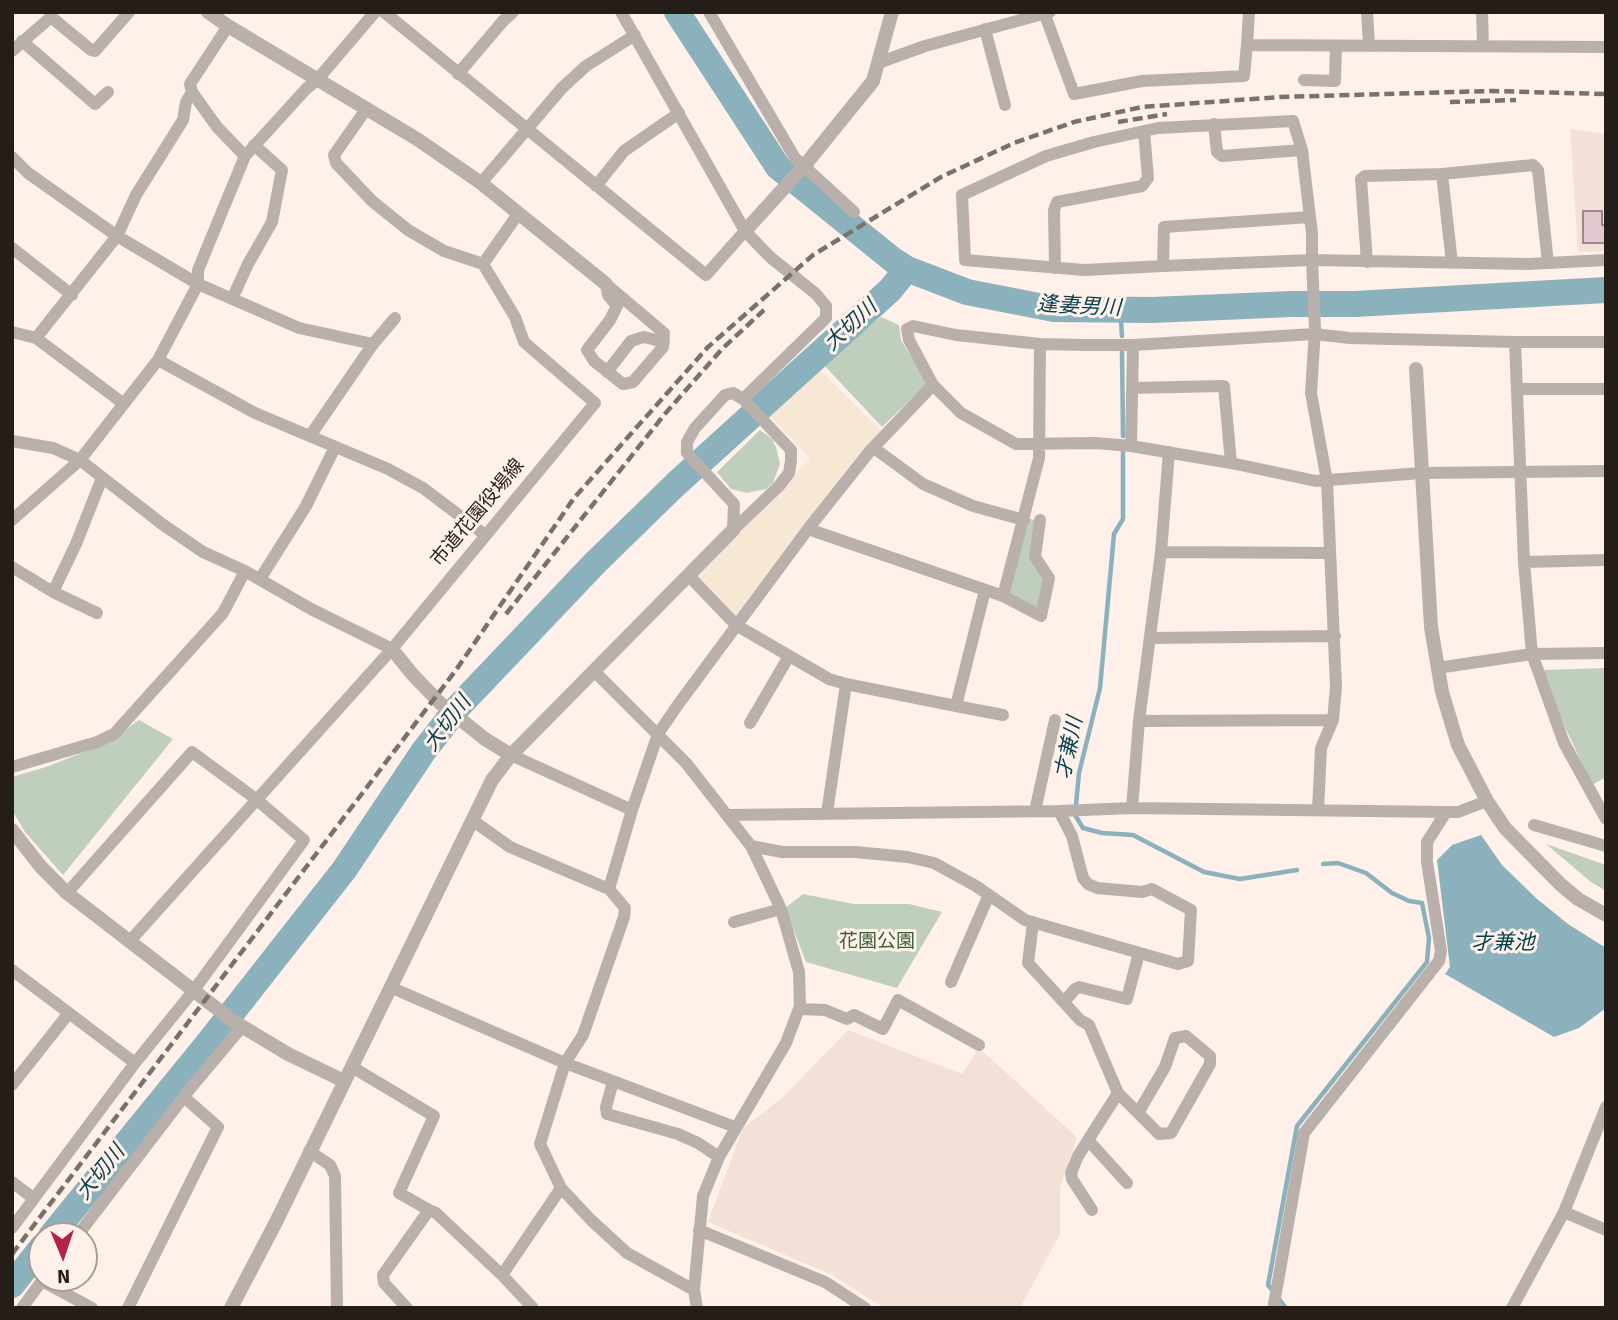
<!DOCTYPE html>
<html>
<head>
<meta charset="utf-8">
<style>
	body { margin:0 }
	#map { position:relative; width:1618px; height:1320px; overflow:hidden; background:#fff1e9; font-family:Signika,sans-serif }
	canvas { display:block }
	.frame { position:absolute; inset:0; border:14px solid #251d18; pointer-events:none }
	.north { position:absolute; left:28px; top:1222px; width:70px; height:70px; box-sizing:border-box; background:#fff1e9; border:2px solid #a89c95; border-radius:50%; rotate:178deg; font-size:19px; font-weight:700; line-height:28px; text-align:center; color:#251d18 }
	.north::after { content:''; display:block; margin:auto; width:24px; height:32px; background:#b3224c; clip-path:polygon(50% 0,100% 100%,50% 72%,0 100%) }
</style>
</head>
<body>
<div id="map">
<canvas width="1618" height="1320"></canvas>
<div class="frame"></div>
<div class="north">N</div>
</div>
<script>
const ctx = document.querySelector('canvas').getContext('2d');
ctx.lineJoin = 'round';
function paint(path, color) {
  ctx.fillStyle = color;
  ctx.fill(path, 'evenodd');
}
function toPath(rows) {
  const path = new Path2D();
  for (const r of rows) {
    path.moveTo(r[0], r[1]);
    for (let i = 2; i < r.length; i += 2) path.lineTo(r[i], r[i + 1]);
  }
  return path;
}
function strokePath(path, color, width, dash) {
  ctx.strokeStyle = color;
  ctx.lineWidth = width;
  ctx.lineCap = dash ? 'butt' : 'round';
  ctx.setLineDash(dash || []);
  ctx.stroke(path);
}
function label(font, color, halo, rows, align = 'center') {
  ctx.font = font + ' Signika,"Noto Sans JP",sans-serif';
  ctx.lineWidth = 6;
  ctx.setLineDash([]);
  ctx.textBaseline = 'middle';
  ctx.strokeStyle = halo;
  ctx.fillStyle = color;
  for (const [text, x, y, turn = 0] of rows) {
    ctx.save();
    ctx.translate(x, y);
    ctx.rotate((+turn || 0) * Math.PI / 180);
    ctx.textAlign = isNaN(turn) ? turn : align;
    if (halo) ctx.strokeText(text, 0, 0);
    ctx.fillText(text, 0, 0);
    ctx.restore();
  }
}
const commercial = toPath([
	[819,369,881,431,739,621,693,575,810,459,768,414]
]);
const built = toPath([
	[1570,129,1606,134,1606,251,1578,252],
	[848,1030,962,1074,979,1048,1077,1137,1060,1188,1060,1234,1020,1308,884,1308,832,1275,708,1222,743,1128,783,1097]
]);
const green = toPath([
	[881,317,899,325,901,340,927,384,882,427,822,363],
	[760,430,772,439,776,447,780,464,773,483,766,489,747,493,731,489,717,472],
	[1028,518,1037,521,1031,556,1046,578,1039,611,1007,594],
	[1606,668,1606,777,1592,785,1542,677,1543,670],
	[139,720,173,739,63,875,25,832,12,810,12,777,46,767,107,743],
	[1546,844,1606,865,1606,891,1591,882],
	[803,894,854,904,909,904,942,912,897,988,806,962,785,908]
]);
const water = toPath([
	[1481,835,1502,865,1536,898,1568,924,1606,948,1606,1008,1579,1028,1554,1037,1445,974,1450,967,1437,860,1452,845]
]);
const stream = toPath([
	[1122,336,1121,321,1127,310],
	[1122,352,1123,436],
	[1123,451,1123,519,1114,534,1100,688,1079,773,1075,815,1083,828,1102,833,1133,835,1204,872,1240,879,1297,870],
	[1273,1291,1268,1285,1297,1126,1427,962,1429,938,1422,903,1409,901,1392,893,1366,873,1338,863,1323,864],
	[1278,1298,1286,1308]
]);
const river = toPath([
	[677,12,778,167,893,260,907,269,967,292,1054,309,1152,310,1292,304,1355,304,1606,290],
	[51,1236,209,1042,344,870,423,752,458,707,595,563,676,484,890,290,907,269],
	[12,1285,42,1247]
]);
const building = toPath([
	[1583,211,1602,211,1602,225,1606,225,1606,243,1583,243,1583,211]
]);
const minor = toPath([
	[384,12,706,275,745,231],
	[621,12,745,231,770,257,816,294,826,306,826,318,743,399],
	[709,12,795,158,854,212],
	[1367,12,1369,46],
	[1482,12,1483,46],
	[1045,15,1074,94,1142,81,1244,76,1247,45,1606,47],
	[228,26,190,84,192,92,217,127,245,156],
	[985,29,1005,105],
	[22,41,95,104,108,92],
	[1247,45,1249,12],
	[12,51,51,17,91,50,95,51,129,12],
	[878,63,925,46,1050,12],
	[458,74,503,21,513,12],
	[1304,80,1335,81,1336,46],
	[1214,124,1217,152,1222,156,1302,150],
	[12,157,28,173,117,236,198,284,299,328,373,344,395,318],
	[1442,174,1452,263],
	[481,183,562,88,586,66,635,35],
	[596,186,624,151,679,113],
	[12,248,72,295],
	[1367,262,1361,179,1365,176,1442,174,1533,165,1538,170,1548,263],
	[483,264,518,214],
	[1163,266,1084,270,965,260,962,195,1046,156,1094,142,1158,128,1293,121,1302,150,1310,217],
	[1055,268,1054,210,1057,202,1142,186,1148,178,1144,131],
	[606,284,664,333,663,347,633,382,623,384,594,361,587,350,610,320,617,306,608,295,606,284],
	[232,299,248,264,272,222,282,170,254,145],
	[12,332,36,338,124,404],
	[36,338,117,236,136,195,183,120,186,102,192,92],
	[1515,342,1524,562,1532,654,1564,743,1606,819],
	[1606,342,1515,342,1350,338,1314,334,1133,345,1084,345,1040,344,956,335,913,326,907,329,909,340,933,385,961,413,1016,444,1095,443,1131,446,1231,463,1316,481,1421,473,1606,471],
	[158,360,255,413,388,469,423,488,484,534],
	[607,372,631,341,644,337,664,342],
	[1132,388,1224,386,1231,463],
	[1517,389,1606,389],
	[733,393,743,399,791,450,791,461,789,473,779,486,733,530,734,504,687,453,687,442,695,428,725,395,733,393],
	[310,436,373,344],
	[12,441,53,448,80,460,162,524,203,552,245,571,311,609,392,649],
	[1131,446,1133,345],
	[874,448,923,484,973,506,1024,520],
	[12,520,80,460,158,360,198,284,198,270,245,156,306,89,317,80,375,12],
	[808,529,1003,596,1041,616,1049,578,1035,557,1040,520],
	[1161,552,1330,553],
	[1524,562,1606,560],
	[12,567,53,592,97,613],
	[689,576,736,625,829,679,846,684,827,813],
	[260,579,306,506,335,447],
	[53,592,76,544,102,478],
	[1003,596,1039,458,1040,344],
	[1150,638,1335,636],
	[1437,668,1532,654,1606,653],
	[595,672,686,763,751,846,781,909,799,972,800,1006,786,1043,719,1157,703,1196,694,1290,697,1308],
	[846,684,956,706,985,590],
	[956,706,1003,715],
	[1139,721,1333,720],
	[750,723,789,656],
	[511,755,632,810],
	[12,767,97,742,114,734,223,613,245,571],
	[1132,808,1139,721,1161,552,1169,452],
	[1318,810,1321,748,1333,720,1336,687,1327,481,1311,393,1315,329,1312,260,1312,233,1310,217,1164,227,1163,266,1312,260,1528,264,1606,260],
	[1035,811,1055,720],
	[728,815,1059,811,1132,808,1446,812,1458,812,1487,801],
	[472,820,510,847,609,889],
	[1534,825,1606,846],
	[751,846,782,852,855,852,908,857,934,863,976,886,1025,920,1178,964,1188,961,1191,910,1152,889,1142,892,1097,888,1088,884,1083,878,1072,836,1059,811],
	[734,922,781,909],
	[1033,923,1028,963,1080,1020,1089,1025,1118,1093,1159,1134,1171,1133,1210,1064,1210,1056,1186,1036,1175,1038,1165,1067,1138,1113],
	[129,942,392,649,595,403,524,342,515,317,483,264,444,251,408,230,372,201,336,163,334,155,367,108],
	[12,970,135,1063],
	[951,982,988,897],
	[390,987,565,1063,735,1127],
	[1064,1002,1075,989,1079,987,1127,999,1139,953],
	[799,1009,825,1010,847,1019,854,1015,883,1029,898,1000,979,1045],
	[352,1067,434,1116,399,1193,429,1210],
	[613,1082,606,1107,607,1114,678,1134,698,1143,719,1157],
	[12,1085,69,1013],
	[1088,1140,1127,1183],
	[309,1151,330,1165,335,1176,337,1308],
	[12,1182,33,1198],
	[561,1188,540,1144,565,1063,583,1035,624,917,625,908,609,889,632,810,658,734,677,706,808,529,870,451,933,385],
	[1092,1210,1072,1179,1071,1173,1078,1156,1118,1093],
	[1564,1212,1606,1230],
	[12,1228,135,1063,194,990,304,840,256,799,192,752,67,893],
	[699,1230,825,1282,865,1308],
	[77,1236,189,1090,242,1027],
	[502,1275,533,1308],
	[42,1281,92,1308],
	[22,1308,44,1278],
	[128,1308,218,1127,184,1097],
	[407,1308,384,1283,383,1275,429,1210,436,1213,502,1275,561,1188,591,1220,627,1253,694,1290],
	[1277,1308,1274,1304,1304,1133,1439,961,1441,951,1427,862,1427,842,1446,812],
	[1512,1308,1564,1212,1606,1107]
]);
const tertiary = toPath([
	[208,12,228,26,417,139,481,183,606,284],
	[745,231,805,165,873,81,892,12],
	[1416,369,1431,627,1442,692,1458,745,1487,801,1505,828,1560,884,1578,899,1606,915],
	[392,649,412,674,440,703,485,739,511,755],
	[12,830,41,867,67,893,233,1021,288,1054,344,1081],
	[231,1308,275,1224,492,780,511,755,733,530]
]);
const rail = toPath([
	[1450,102,1516,100],
	[1118,122,1167,114],
	[506,614,664,415,722,349,764,310],
	[12,1254,456,670,574,498,708,347,813,255,941,177,1014,143,1074,122,1142,107,1280,97,1491,91,1606,94]
]);
const streetNames = [
	["市道花園役場線",478,513,-50]
];
const parkNames = [
	["花園公園",877,942]
];
const waterNames = [
	["逢妻男川",1079,307,3],
	["大切川",851,326,-43],
	["大切川",448,724,-53],
	["才兼川",1070,748,-78],
	["才兼池",1503,943],
	["大切川",101,1173,-51]
];
paint(commercial, '#f7e8d5');
paint(built, '#f2e1d6');
paint(green, '#c0cebd');
paint(water, '#8bb1bc');
strokePath(stream, '#8bb1bc', 4.5);
strokePath(river, '#8bb1bc', 26);
paint(building, '#e2c8cf');
strokePath(building, '#9d858b', 2);
strokePath(minor, '#bab0ab', 12);
strokePath(tertiary, '#bab0ab', 14);
strokePath(rail, '#7b716b', 4.5, [10, 5]);
label('19px', '#251d18', '#fff1e9', streetNames);
label('19px', '#3c5d35', '#fff1e9', parkNames);
label('italic 21px', '#07424f', '#fff1e9', waterNames);
</script>
</body>
</html>
